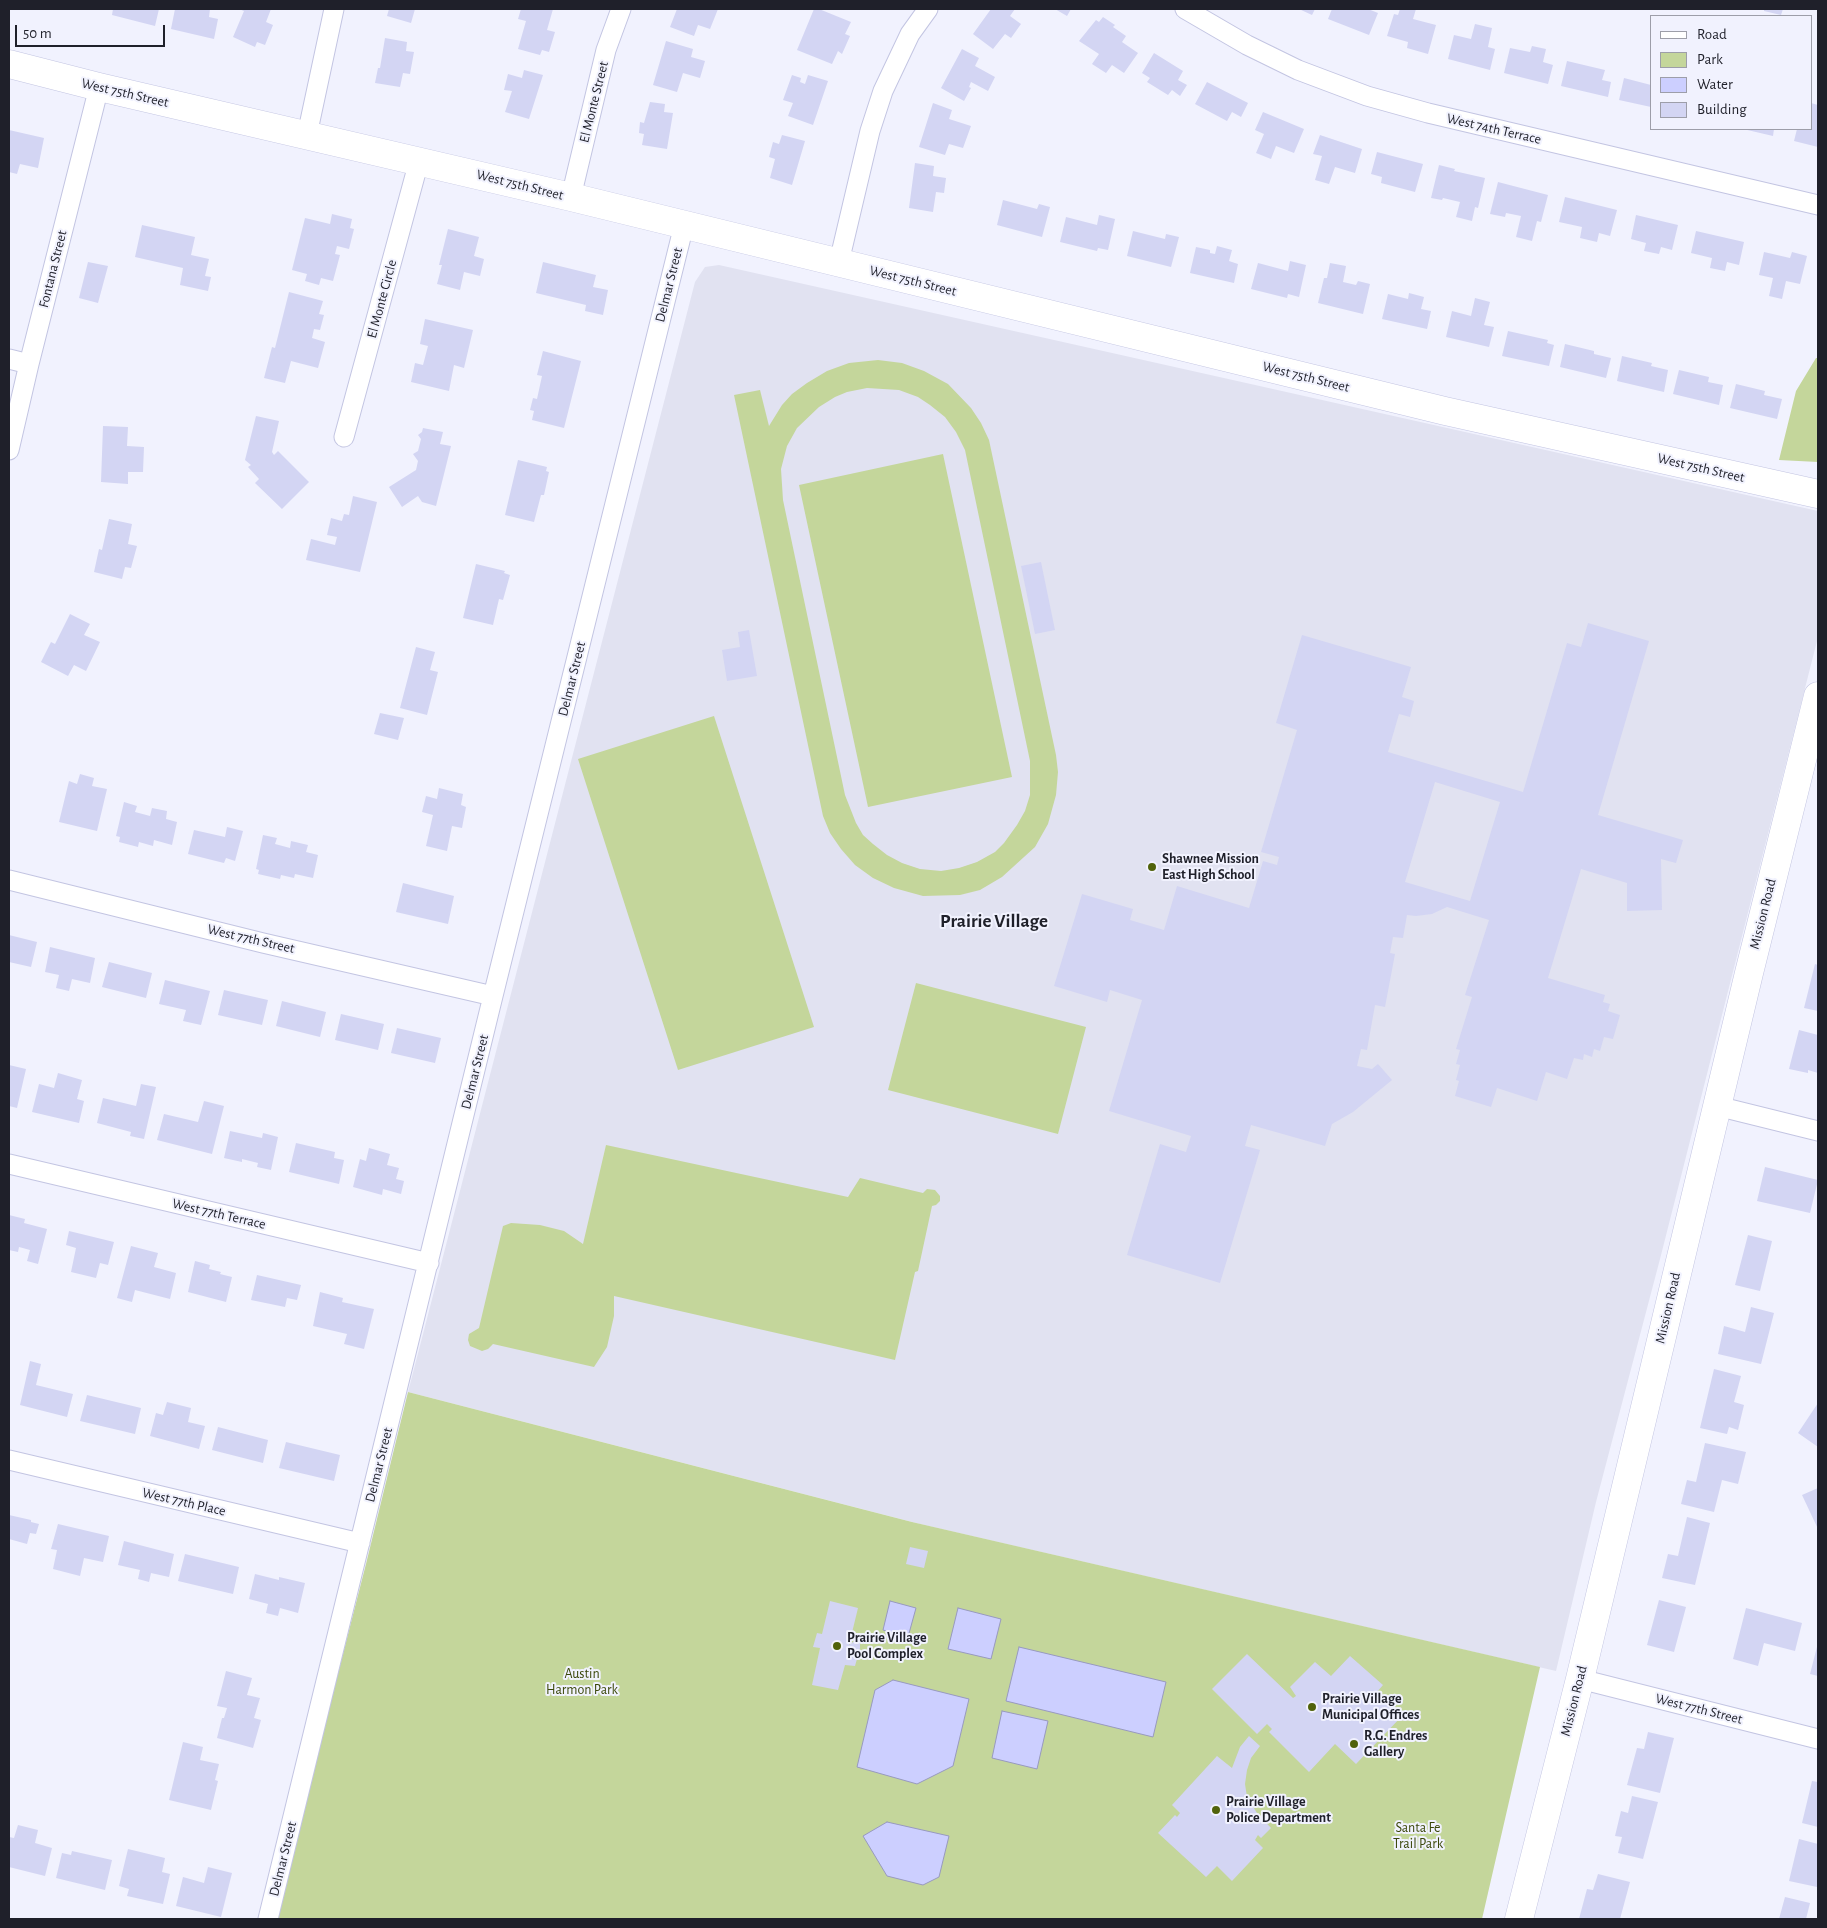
<!DOCTYPE html>
<html>
<head>
<meta charset="utf-8">
<style>
	body { margin:0 }
	#map { position:relative; width:1827px; height:1928px; overflow:hidden; background:#f1f2fe; font-family:"Alegreya Sans",sans-serif }
	canvas { display:block }
	.frame { position:absolute; inset:0; border:10px solid #1f202a; pointer-events:none }
	.legend { position:absolute; left:1650px; top:15px; width:162px; height:115px; box-sizing:border-box; background:#f1f2fe; border:1px solid #9d9ea9; margin:0; padding:6px 9px; list-style:none; font-size:15px; color:#1f202a }
	.legend li { display:flex; align-items:center; gap:10px; height:25px }
	.legend b { width:25px; border:1px solid #9d9ea9 }
	.scale { position:absolute; left:15px; top:25px; width:150px; height:22px; box-sizing:border-box; border:2px solid #1f202a; border-top:0; padding-left:6px; font-size:15px; line-height:18px; white-space:nowrap; color:#1f202a; -webkit-text-stroke:4px #f1f2fe; paint-order:stroke }
</style>
</head>
<body>
<div id="map">
<canvas width="1827" height="1928"></canvas>
<div class="frame"></div>
<ul class="legend">
<li><b style="height:6px;background:#fff"></b>Road</li>
<li><b style="height:14px;background:#c4d69b"></b>Park</li>
<li><b style="height:14px;background:#cccfff"></b>Water</li>
<li><b style="height:14px;background:#d3d5f3"></b>Building</li>
</ul>
<div class="scale">50 m</div>
</div>
<script>
const ctx = document.querySelector('canvas').getContext('2d');
ctx.lineJoin = 'round';
function paint(path, color) {
  ctx.fillStyle = color;
  ctx.fill(path, 'evenodd');
}
function toPath(rows) {
  const path = new Path2D();
  for (const r of rows) {
    path.moveTo(r[0], r[1]);
    for (let i = 2; i < r.length; i += 2) path.lineTo(r[i], r[i + 1]);
  }
  return path;
}
function strokePath(path, color, width, dash) {
  ctx.strokeStyle = color;
  ctx.lineWidth = width;
  ctx.lineCap = dash ? 'butt' : 'round';
  ctx.setLineDash(dash || []);
  ctx.stroke(path);
}
function label(font, color, halo, rows, align = 'center') {
  ctx.font = font + ' "Alegreya Sans",sans-serif';
  ctx.lineWidth = 4;
  ctx.setLineDash([]);
  ctx.textBaseline = 'middle';
  ctx.strokeStyle = halo;
  ctx.fillStyle = color;
  for (const [text, x, y, turn = 0] of rows) {
    ctx.save();
    ctx.translate(x, y);
    ctx.rotate((+turn || 0) * Math.PI / 180);
    ctx.textAlign = isNaN(turn) ? turn : align;
    if (halo) ctx.strokeText(text, 0, 0);
    ctx.fillText(text, 0, 0);
    ctx.restore();
  }
}
const built = toPath([
	[719,265,1818,511,1818,637,1660,1259,1596,1502,1556,1671,920,1524,408,1392,695,282,705,267]
]);
const green = toPath([
	[1816,358,1818,358,1818,462,1779,460,1796,391],
	[878,360,902,363,924,371,948,384,971,408,981,423,989,440,1056,755,1058,772,1056,795,1048,824,1035,847,1002,877,980,890,960,895,923,896,894,888,873,878,855,865,841,849,830,833,823,816,734,395,760,390,769,426,782,405,792,394,807,383,827,371,849,363],
	[867,388,899,390,918,397,930,405,945,417,956,432,965,450,1030,761,1030,795,1025,811,1017,825,1004,843,995,852,977,862,959,868,941,871,920,869,902,863,887,855,873,844,863,835,856,823,845,795,783,500,781,469,787,446,797,428,819,407,835,397,847,392],
	[943,454,1012,777,868,807,799,485],
	[714,716,814,1027,678,1070,578,759],
	[916,983,1086,1027,1058,1134,888,1090],
	[606,1145,848,1197,860,1178,923,1193,927,1189,935,1190,940,1196,940,1201,936,1205,932,1206,918,1271,915,1272,895,1360,614,1296,614,1316,607,1347,594,1367,493,1344,488,1349,482,1351,470,1346,468,1340,469,1334,479,1328,503,1226,511,1223,540,1225,564,1231,583,1244],
	[408,1392,912,1522,1540,1667,1482,1919,275,1919,366,1564]
]);
const water = toPath([
	[890,1601,916,1608,908,1637,883,1630,890,1601],
	[958,1608,1001,1619,991,1659,948,1649,958,1608],
	[1019,1647,1166,1682,1153,1737,1006,1701,1019,1647],
	[893,1680,969,1699,953,1766,917,1784,857,1767,875,1690,893,1680],
	[1002,1711,1048,1721,1037,1769,992,1758,1002,1711],
	[887,1822,949,1836,939,1877,923,1885,887,1876,863,1836,887,1822]
]);
const building = toPath([
	[113,9,159,9,155,26,112,15],
	[175,9,210,9,209,17,218,19,214,39,171,29],
	[239,9,271,9,266,22,273,25,265,45,257,42,255,47,233,37,244,11],
	[389,9,415,9,411,23,387,16],
	[521,9,553,9,547,30,555,32,549,52,542,50,540,55,518,49,526,21,518,19],
	[677,9,718,9,710,29,698,25,694,36,670,27],
	[814,9,819,9,851,22,845,34,850,36,842,54,838,51,832,64,797,50],
	[991,9,1015,9,1010,16,1021,24,1011,38,1005,34,993,49,973,34],
	[1055,9,1071,9,1067,16],
	[1299,9,1315,9,1312,15],
	[1332,9,1368,9,1378,13,1369,35,1328,19],
	[1400,9,1416,9,1413,19,1436,25,1428,54,1407,48,1408,42,1387,36,1394,14,1398,15],
	[1764,9,1783,9,1781,15,1764,11],
	[1103,17,1115,25,1113,27,1126,36,1122,42,1138,53,1124,73,1112,65,1106,73,1092,64,1099,54,1079,41,1096,20,1099,22],
	[1475,24,1492,28,1488,47,1495,49,1490,70,1448,59,1454,35,1471,39],
	[385,38,407,42,406,51,414,52,410,74,403,73,400,87,375,83,378,68,380,68],
	[666,41,693,49,691,57,705,61,700,78,683,73,677,92,653,85],
	[1532,46,1546,49,1543,62,1553,65,1548,84,1504,73,1510,48,1530,52],
	[962,49,979,58,975,66,995,77,988,91,971,82,969,87,971,88,964,101,941,88],
	[1154,53,1183,71,1178,80,1187,85,1180,96,1172,90,1168,95,1147,82,1150,78,1142,73],
	[1567,61,1605,70,1602,80,1611,82,1608,97,1561,86],
	[524,70,543,75,529,119,505,112,512,91,504,90,508,74,522,78],
	[792,75,801,78,800,82,805,84,808,75,828,81,813,125,788,116,793,103,783,100],
	[1624,78,1651,85,1651,107,1619,100],
	[1207,82,1248,103,1241,117,1232,112,1227,121,1195,104],
	[650,102,665,104,664,112,673,113,667,149,642,145,644,134,639,133,640,122,644,123],
	[933,103,952,110,949,119,971,126,963,148,949,144,945,155,919,147],
	[1811,103,1818,105,1818,147,1794,141,1797,129,1811,129],
	[1263,112,1304,129,1294,153,1276,146,1271,159,1256,153,1264,134,1255,130],
	[1743,129,1774,129,1773,136],
	[9,130,44,138,38,168,20,164,17,174,9,172],
	[782,135,805,141,792,185,770,178,775,159,769,157,773,142,779,144],
	[1320,135,1362,149,1355,173,1335,167,1329,184,1315,180,1322,156,1313,154],
	[1377,152,1423,164,1415,192,1381,183,1382,177,1371,174],
	[915,163,934,166,933,176,946,178,944,193,936,192,933,212,909,208],
	[1439,165,1455,169,1454,171,1485,178,1478,208,1475,207,1472,221,1456,217,1460,202,1443,198,1442,200,1431,198],
	[1498,182,1548,195,1541,222,1537,221,1532,241,1516,237,1521,216,1506,213,1505,217,1490,214],
	[1565,197,1617,210,1610,236,1599,233,1597,242,1580,238,1582,227,1559,222],
	[1003,200,1037,209,1039,204,1050,207,1042,237,997,225],
	[332,214,352,219,350,228,354,229,349,249,337,246,335,254,340,255,333,281,321,278,319,285,305,281,307,274,292,270,305,218,330,224],
	[1099,215,1115,219,1108,250,1098,248,1097,251,1060,242,1066,217,1097,225],
	[1636,215,1678,225,1672,250,1661,247,1659,254,1644,251,1646,243,1631,239],
	[142,225,195,237,191,255,209,259,205,276,211,277,208,291,180,285,183,268,135,257],
	[448,229,479,237,474,256,484,259,480,276,464,272,460,290,437,284,442,265,439,265],
	[1133,231,1165,239,1166,234,1179,237,1171,267,1127,256],
	[1696,231,1744,242,1739,265,1727,262,1725,271,1710,268,1712,258,1691,253],
	[1217,246,1232,250,1229,261,1238,264,1234,283,1190,273,1196,247,1210,250,1210,253,1215,254],
	[1764,252,1790,258,1792,252,1807,256,1800,284,1786,281,1782,299,1769,296,1773,278,1759,275],
	[1290,261,1306,265,1299,297,1288,294,1287,298,1251,289,1258,263,1288,271],
	[88,262,108,266,98,303,79,298],
	[543,262,596,275,593,287,608,290,603,315,585,311,586,305,536,293],
	[1330,263,1346,266,1343,282,1356,285,1358,281,1370,284,1363,314,1318,303,1324,278,1327,278],
	[289,292,323,301,319,314,324,315,320,330,314,329,312,338,325,342,318,368,291,361,285,383,264,378,272,347,275,348],
	[1409,293,1424,297,1421,309,1431,311,1427,329,1382,319,1388,294,1408,299],
	[1475,298,1490,302,1484,325,1494,327,1489,347,1446,337,1452,311,1471,316],
	[425,319,473,330,464,368,454,365,449,391,411,382,415,363,423,365,428,346,420,344],
	[1508,331,1548,340,1547,343,1554,345,1549,366,1502,356],
	[1565,344,1594,351,1594,354,1611,358,1606,378,1560,367],
	[543,351,581,361,564,428,532,420,534,411,530,410,533,398,537,399,542,376,537,375],
	[1622,356,1652,363,1651,366,1668,370,1664,392,1617,381],
	[1679,370,1709,377,1708,382,1723,385,1719,405,1673,394],
	[1736,384,1765,391,1764,395,1782,399,1777,419,1730,408],
	[256,416,279,421,272,452,274,455,278,451,309,482,282,509,255,483,259,479,248,467,251,465,245,460],
	[103,426,128,427,127,446,144,447,143,472,128,472,128,484,101,482],
	[423,428,443,432,440,444,451,446,436,506,422,502,418,496,402,507,389,487,416,470,418,461,413,454,418,451,421,439,418,435,422,432],
	[518,460,547,467,546,471,549,472,544,495,541,495,534,522,505,515],
	[353,496,377,502,360,572,306,560,311,539,335,545,337,537,327,535,331,518,342,521,344,514,349,515],
	[109,519,132,524,128,544,137,546,131,568,125,567,122,579,94,572,99,549,102,550],
	[1041,562,1055,630,1035,634,1021,566],
	[476,564,505,571,504,573,510,575,503,600,499,599,493,625,463,618],
	[70,614,90,624,84,635,100,642,86,671,74,665,68,676,41,662,51,642,55,644],
	[1588,623,1649,641,1598,815,1683,840,1676,863,1661,859,1662,910,1627,911,1627,883,1581,869,1548,978,1605,995,1603,1002,1610,1004,1608,1011,1620,1015,1613,1039,1604,1037,1600,1051,1594,1049,1592,1057,1584,1054,1583,1060,1574,1058,1567,1079,1546,1072,1537,1101,1497,1088,1491,1107,1455,1096,1459,1081,1456,1080,1460,1065,1456,1064,1460,1050,1456,1049,1472,997,1465,995,1489,920,1447,907,1432,914,1416,916,1407,915,1403,938,1393,937,1390,953,1395,954,1385,1007,1375,1005,1367,1050,1361,1049,1357,1066,1372,1069,1378,1064,1392,1080,1353,1112,1332,1124,1325,1146,1251,1125,1245,1146,1260,1150,1220,1283,1127,1255,1160,1144,1186,1152,1191,1136,1109,1111,1142,1000,1110,990,1107,1002,1054,986,1082,894,1133,909,1130,920,1164,930,1177,886,1249,908,1263,861,1277,865,1279,857,1261,852,1297,730,1276,723,1302,635,1411,667,1402,697,1414,701,1410,717,1399,714,1388,752,1523,792,1567,643,1581,647],
	[1435,782,1500,802,1470,901,1405,882],
	[749,630,757,676,727,681,722,650,740,647,738,632],
	[416,647,435,652,430,670,438,672,427,715,400,708],
	[380,713,404,718,398,740,374,734],
	[80,774,94,778,92,786,107,789,97,831,59,822,69,781,77,784],
	[439,788,463,794,461,805,466,807,462,828,452,826,447,851,426,846,433,815,422,812,426,796,437,799],
	[124,802,137,806,135,812,150,816,152,808,167,811,166,819,177,822,172,845,154,840,153,846,139,842,138,847,119,842,120,837,116,836],
	[227,827,243,831,235,861,226,858,224,863,188,854,194,830,225,837],
	[263,835,277,838,275,844,290,848,291,841,308,845,306,852,318,855,313,878,295,874,294,878,281,875,280,879,258,874,259,870,256,869],
	[403,883,454,896,448,924,396,912],
	[9,935,37,942,31,967,9,962],
	[50,947,95,958,90,983,72,979,69,991,56,988,59,975,45,972],
	[109,962,152,973,146,998,102,987],
	[1815,964,1818,965,1818,1011,1804,1008],
	[165,980,210,991,201,1025,183,1021,186,1010,159,1004],
	[224,990,268,1000,262,1025,218,1015],
	[282,1001,326,1012,320,1037,276,1026],
	[341,1014,384,1024,378,1050,335,1040],
	[397,1028,441,1038,435,1063,391,1053],
	[1799,1030,1818,1035,1818,1073,1808,1070,1808,1073,1789,1069],
	[9,1065,26,1069,17,1108,9,1106],
	[58,1073,82,1080,77,1099,84,1101,79,1123,32,1112,39,1084,54,1088],
	[141,1084,156,1087,144,1139,130,1136,131,1132,97,1123,103,1098,136,1106],
	[204,1101,224,1106,212,1154,157,1140,164,1114,198,1122],
	[230,1131,262,1138,263,1133,278,1137,271,1170,257,1167,258,1163,242,1159,242,1162,224,1158],
	[296,1143,335,1152,334,1158,344,1160,339,1184,289,1172],
	[369,1148,390,1154,387,1165,399,1168,396,1179,404,1181,401,1194,383,1189,382,1195,353,1187,360,1159,366,1161],
	[1765,1167,1818,1180,1810,1213,1757,1201],
	[9,1215,25,1219,24,1223,47,1229,38,1264,27,1261,30,1250,19,1247,18,1252,9,1250],
	[69,1231,114,1242,108,1265,100,1263,96,1278,71,1272,76,1248,66,1245],
	[1748,1235,1772,1241,1760,1291,1735,1285],
	[131,1246,158,1253,154,1267,176,1273,170,1299,135,1290,132,1302,117,1298],
	[195,1261,210,1265,209,1269,221,1272,220,1274,232,1277,226,1302,188,1292],
	[257,1275,301,1285,297,1300,287,1298,285,1307,251,1300],
	[320,1292,343,1298,342,1302,374,1309,364,1349,344,1344,347,1334,313,1326],
	[1751,1307,1774,1313,1761,1364,1718,1354,1724,1326,1745,1332],
	[30,1361,41,1364,36,1385,73,1394,67,1417,20,1405],
	[1714,1369,1741,1376,1734,1402,1744,1405,1738,1430,1729,1427,1727,1434,1700,1428],
	[87,1395,141,1408,135,1434,80,1421],
	[167,1402,191,1408,188,1422,205,1426,199,1449,150,1436,156,1413,163,1415],
	[1818,1403,1818,1447,1798,1433],
	[218,1427,268,1440,263,1463,212,1450],
	[286,1442,340,1455,334,1481,279,1468],
	[1705,1443,1746,1452,1738,1484,1722,1480,1714,1512,1681,1504,1687,1480,1696,1482],
	[1818,1488,1818,1529,1802,1495],
	[9,1515,31,1520,31,1522,39,1524,36,1534,30,1533,27,1544,9,1539],
	[1687,1517,1710,1523,1695,1585,1662,1578,1668,1554,1678,1556],
	[58,1524,109,1536,103,1562,84,1558,80,1576,53,1569,57,1550,51,1549],
	[124,1541,174,1554,169,1577,151,1573,149,1582,138,1579,140,1570,118,1565],
	[910,1547,928,1551,924,1568,906,1564],
	[185,1554,239,1567,233,1594,178,1581],
	[255,1574,279,1580,279,1577,305,1583,298,1613,280,1608,278,1616,266,1613,268,1604,249,1599],
	[1659,1600,1686,1607,1674,1652,1647,1645],
	[830,1601,858,1608,849,1645,860,1637,860,1648,855,1666,845,1665,838,1690,812,1685,820,1648,813,1647,817,1633,822,1634],
	[1746,1608,1802,1623,1795,1651,1764,1643,1758,1666,1733,1659],
	[1818,1643,1818,1676,1810,1674],
	[1247,1654,1293,1698,1296,1696,1290,1687,1315,1662,1331,1676,1350,1656,1383,1685,1377,1692,1402,1716,1356,1764,1335,1744,1309,1772,1269,1732,1272,1729,1267,1724,1257,1734,1212,1689],
	[226,1671,252,1678,247,1695,260,1698,254,1718,261,1720,253,1748,217,1738,222,1718,224,1718,227,1708,217,1706],
	[1648,1732,1674,1738,1660,1793,1627,1785,1637,1748,1644,1749],
	[1249,1736,1260,1746,1251,1758,1247,1770,1245,1784,1247,1797,1257,1813,1271,1828,1261,1838,1258,1835,1255,1840,1263,1848,1232,1881,1217,1866,1206,1877,1158,1833,1175,1815,1177,1817,1180,1813,1172,1805,1217,1756,1232,1768,1240,1747],
	[183,1742,203,1747,200,1760,219,1764,215,1780,218,1781,211,1810,169,1800],
	[1812,1781,1818,1782,1818,1827,1802,1823],
	[1632,1796,1658,1802,1643,1859,1618,1853,1622,1837,1615,1836,1621,1811,1628,1813],
	[18,1825,38,1830,35,1843,52,1848,45,1876,9,1867,9,1837,14,1838],
	[1799,1839,1818,1844,1817,1887,1789,1881],
	[128,1849,165,1858,162,1872,170,1874,163,1904,127,1896,129,1889,119,1886],
	[72,1851,112,1860,105,1890,56,1878,62,1853,71,1855],
	[208,1867,232,1873,221,1917,176,1906,183,1877,204,1883],
	[1598,1874,1630,1882,1620,1919,1579,1919,1587,1889,1593,1890],
	[1785,1897,1810,1903,1806,1919,1779,1919]
]);
const street = toPath([
	[1185,9,1247,45,1298,70,1367,96,1428,113,1818,205],
	[307,135,334,9],
	[571,197,606,50,621,9],
	[839,262,870,131,883,91,910,34,928,9],
	[9,359,29,364],
	[344,437,419,161],
	[9,450,29,364,99,87],
	[9,880,263,943,493,996],
	[1717,1106,1818,1131],
	[9,1164,429,1263],
	[9,1460,360,1543],
	[1580,1679,1818,1739],
	[268,1919,493,996,684,225]
]);
const secondary = toPath([
	[9,64,99,87,571,197,1445,411,1818,494],
	[1519,1919,1580,1679,1749,973,1818,696]
]);
const markers = [
	[1152,867,5,"#50620a"],
	[837,1646,5,"#50620a"],
	[1312,1707,5,"#50620a"],
	[1354,1744,5,"#50620a"],
	[1216,1810,5,"#50620a"]
];
const streetNames = [
	["West 75th Street",125,93,13],
	["El Monte Street",594,102,-76],
	["West 74th Terrace",1494,129,13],
	["West 75th Street",520,185,14],
	["Fontana Street",53,269,-76],
	["West 75th Street",913,281,14],
	["Delmar Street",669,285,-76],
	["El Monte Circle",382,299,-75],
	["West 75th Street",1306,377,14],
	["West 75th Street",1701,468,13],
	["Delmar Street",572,679,-76],
	["Mission Road",1763,914,-76],
	["West 77th Street",251,939,13],
	["Delmar Street",475,1072,-76],
	["West 77th Terrace",219,1214,13],
	["Mission Road",1668,1308,-77],
	["Delmar Street",379,1465,-76],
	["West 77th Place",184,1502,13],
	["Mission Road",1574,1701,-76],
	["West 77th Street",1699,1709,14],
	["Delmar Street",283,1859,-76]
];
const poiNames = [
	["Shawnee Mission",1162,859],
	["East High School",1162,875],
	["Prairie Village",847,1638],
	["Pool Complex",847,1654],
	["Prairie Village",1322,1699],
	["Municipal Offices",1322,1715],
	["R.G. Endres",1364,1736],
	["Gallery",1364,1752],
	["Prairie Village",1226,1802],
	["Police Department",1226,1818]
];
const parkNames = [
	["Austin",582,1674],
	["Harmon Park",582,1690],
	["Santa Fe",1418,1828],
	["Trail Park",1418,1844]
];
const districtNames = [
	["Prairie Village",994,921]
];
paint(built, '#e1e2f1');
paint(green, '#c4d69b');
paint(water, '#cccfff');
strokePath(water, '#989abf', 1);
paint(building, '#d3d5f3');
strokePath(street, '#c3c5e2', 21);
strokePath(secondary, '#c3c5e2', 29);
strokePath(street, '#fff', 19);
strokePath(secondary, '#fff', 28);
for (const [x, y, r, color] of markers) {
  const dot = new Path2D();
  dot.arc(x, y, r, 0, 2 * Math.PI);
  ctx.fillStyle = color;
  ctx.fill(dot);
  strokePath(dot, '#f1f2fe', 2);
}
label('14px', '#1f202a', '#f1f2fe', streetNames);
label('bold 14px', '#1f202a', '#f1f2fe', poiNames, 'left');
label('14px', '#3a4709', '#f1f2fe', parkNames);
label('bold 19px', '#1f202a', '#f1f2fe', districtNames);
</script>
</body>
</html>
